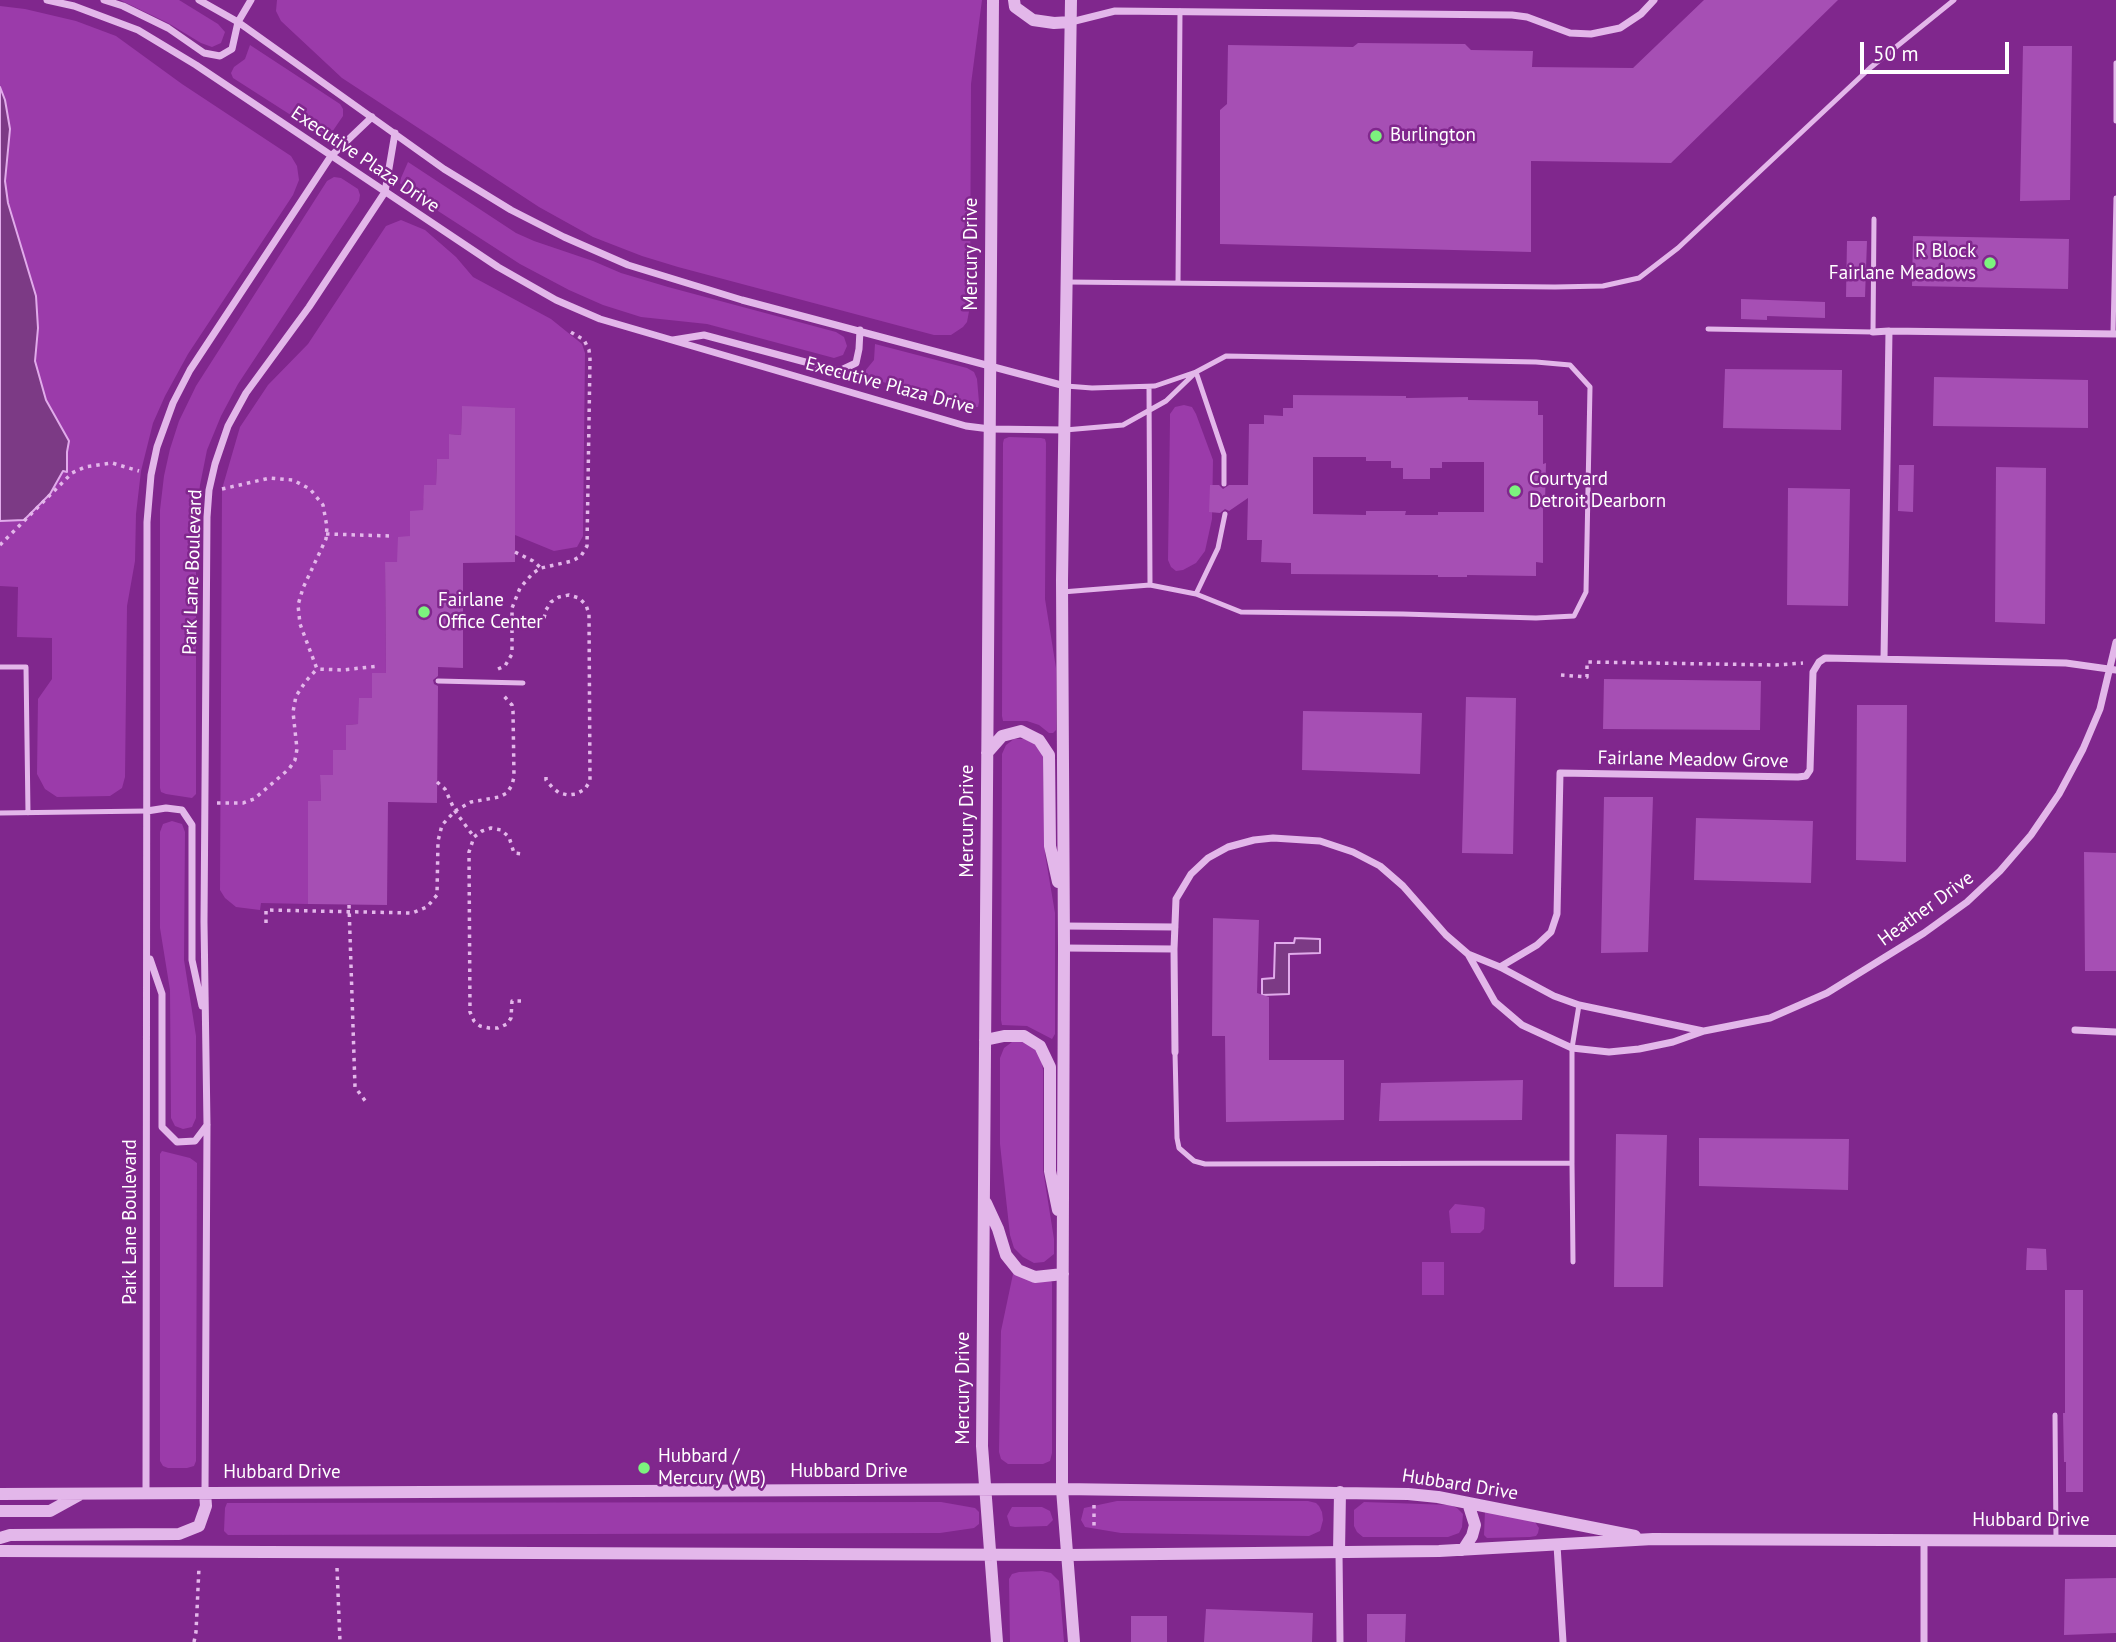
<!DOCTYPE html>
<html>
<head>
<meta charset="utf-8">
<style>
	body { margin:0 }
	#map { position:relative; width:2116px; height:1642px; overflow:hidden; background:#80278d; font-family:"PT Sans",sans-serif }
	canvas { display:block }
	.scale { position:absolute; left:1860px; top:42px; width:149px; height:32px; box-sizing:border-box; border:4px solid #fff; border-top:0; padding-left:9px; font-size:21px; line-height:24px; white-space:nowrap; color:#fff; -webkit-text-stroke:5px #80278d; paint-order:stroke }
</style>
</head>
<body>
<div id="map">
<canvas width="2116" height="1642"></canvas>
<div class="scale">50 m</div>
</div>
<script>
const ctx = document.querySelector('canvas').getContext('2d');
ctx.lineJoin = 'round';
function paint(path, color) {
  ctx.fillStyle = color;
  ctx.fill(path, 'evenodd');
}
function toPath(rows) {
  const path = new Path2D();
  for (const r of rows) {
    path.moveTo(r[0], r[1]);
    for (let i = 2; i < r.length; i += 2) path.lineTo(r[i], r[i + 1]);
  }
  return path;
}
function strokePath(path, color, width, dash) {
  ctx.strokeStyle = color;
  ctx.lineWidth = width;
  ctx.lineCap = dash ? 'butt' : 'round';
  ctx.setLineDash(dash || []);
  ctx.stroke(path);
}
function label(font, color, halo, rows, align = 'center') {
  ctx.font = font + ' "PT Sans",sans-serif';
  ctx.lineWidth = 5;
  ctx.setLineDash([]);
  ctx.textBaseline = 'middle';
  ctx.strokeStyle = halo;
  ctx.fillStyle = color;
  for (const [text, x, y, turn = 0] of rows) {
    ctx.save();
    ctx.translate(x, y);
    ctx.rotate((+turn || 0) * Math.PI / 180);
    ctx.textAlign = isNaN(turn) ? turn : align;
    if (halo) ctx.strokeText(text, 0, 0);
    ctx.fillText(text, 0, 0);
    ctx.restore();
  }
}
const green = toPath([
	[120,0,179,0,218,24,225,32,221,43,212,47,201,43,168,23],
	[277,0,982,0,971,84,970,306,967,322,963,327,951,335,934,335,678,267,642,256,593,237,539,207,342,78,281,21,276,11],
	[0,6,25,9,76,21,116,36,182,84,291,156,297,166,299,180,293,195,188,354,165,396,153,423,141,471,136,514,135,561,127,606,125,777,122,788,110,796,57,797,45,789,37,774,38,699,52,679,52,638,17,637,18,587,0,586],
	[250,45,340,104,343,109,343,116,330,135,327,137,322,135,233,78,231,73,234,67,245,59],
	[408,162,516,233,534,241,593,261,621,273,668,287,836,332,844,337,847,346,843,355,834,358,707,324,641,317,603,305,569,290,520,264,404,189,400,183,401,178],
	[334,177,341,178,358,189,360,195,359,201,238,384,221,416,207,450,200,485,196,521,196,794,192,798,166,794,161,792,160,788,160,510,164,476,170,449,179,421,196,386,327,181],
	[401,220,425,230,456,257,473,277,551,319,582,344,585,353,583,536,577,547,554,551,515,535,515,408,462,407,461,435,449,434,449,459,437,459,436,485,425,485,423,510,397,562,385,562,386,673,372,673,372,698,358,724,346,725,346,750,334,750,333,775,320,776,321,801,308,801,308,904,261,903,260,910,236,907,225,898,220,890,222,489,240,427,268,385,308,344,386,226],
	[875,344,967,368,974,372,977,379,979,402,978,407,972,407,865,377,865,371,874,360],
	[1184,405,1192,407,1196,414,1213,460,1212,519,1205,551,1196,563,1183,570,1176,571,1171,567,1168,560,1170,420,1170,414,1175,407],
	[1009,437,1041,438,1045,439,1046,443,1045,599,1056,668,1056,730,1053,733,1049,733,1039,725,1027,721,1003,721,1002,716,1003,443,1004,439],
	[1014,739,1024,739,1036,744,1043,756,1045,854,1055,913,1055,1034,1052,1039,1027,1026,1002,1025,1001,1020,1002,754,1006,745],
	[172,821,182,824,185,832,184,960,196,1036,196,1118,192,1127,183,1129,175,1126,171,1118,170,990,160,928,160,832,163,824],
	[1022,1041,1033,1046,1041,1057,1043,1070,1043,1170,1054,1239,1054,1254,1044,1262,1034,1263,1023,1257,1014,1248,1010,1235,1000,1144,1000,1058,1004,1048,1012,1042],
	[162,1151,190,1158,197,1163,196,1461,194,1466,187,1468,168,1468,163,1466,160,1461,160,1154],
	[1455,1204,1483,1207,1485,1209,1484,1229,1480,1233,1451,1233,1449,1211],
	[1422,1262,1444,1262,1444,1295,1422,1295],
	[1013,1274,1051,1280,1052,1283,1052,1453,1050,1461,1043,1464,1008,1464,1001,1459,999,1452,1001,1331],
	[1117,1501,1308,1501,1316,1503,1319,1506,1322,1512,1323,1520,1320,1531,1309,1536,1121,1533,1085,1527,1081,1520,1084,1508],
	[941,1502,975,1508,979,1512,979,1524,974,1528,940,1533,228,1535,224,1531,225,1508,227,1503],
	[1364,1502,1450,1505,1457,1508,1463,1514,1462,1527,1459,1533,1448,1537,1363,1537,1357,1532,1354,1526,1354,1510],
	[1012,1507,1042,1507,1050,1511,1053,1520,1047,1526,1015,1527,1010,1526,1007,1516],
	[1485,1511,1535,1522,1539,1528,1538,1533,1536,1536,1530,1537,1487,1538,1484,1535],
	[1042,1571,1051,1573,1059,1581,1064,1642,1010,1642,1009,1579,1012,1574,1019,1572]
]);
const water = toPath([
	[0,87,5,100,10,129,5,181,8,203,36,296,38,328,35,361,46,400,69,441,67,452,67,472,63,471,50,494,24,520,0,521,0,87],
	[1295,938,1320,939,1320,953,1289,954,1289,994,1262,995,1262,979,1274,978,1275,943,1294,943,1295,938]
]);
const building = toPath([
	[1704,0,1838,0,1671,163,1531,161,1531,252,1220,244,1220,110,1227,104,1228,45,1353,47,1358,43,1465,44,1471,50,1533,51,1532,67,1633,68],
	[2023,46,2072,46,2070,200,2020,201],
	[1913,236,2069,239,2068,289,1912,286],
	[1847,241,1867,241,1865,297,1846,297],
	[1741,299,1825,302,1825,318,1767,316,1767,320,1741,319],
	[1725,369,1842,370,1841,430,1723,428],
	[1934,377,2088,380,2088,428,1933,426],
	[1293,395,1406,396,1406,398,1468,397,1468,400,1538,401,1538,415,1543,415,1543,464,1546,463,1545,502,1543,502,1543,563,1536,562,1536,576,1467,575,1467,577,1438,577,1438,575,1426,575,1291,574,1291,563,1261,562,1262,540,1247,540,1248,498,1229,511,1225,509,1220,513,1209,512,1210,485,1219,485,1223,489,1229,485,1248,485,1249,424,1264,424,1264,415,1283,416,1283,408,1293,408],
	[1313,457,1366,457,1366,461,1391,461,1391,468,1403,468,1403,479,1430,479,1430,468,1442,468,1442,462,1484,462,1484,512,1438,512,1438,515,1405,515,1406,511,1366,511,1366,515,1313,514],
	[462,406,515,408,515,562,463,563,463,668,438,667,438,676,433,680,434,684,438,686,437,803,388,802,387,905,308,904,308,801,321,801,320,775,333,775,333,750,346,750,346,725,358,724,359,698,372,698,372,673,386,673,385,562,397,562,398,537,410,536,410,511,423,510,424,485,436,485,437,459,449,459,449,434,461,435],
	[1899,465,1914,465,1913,512,1898,511],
	[1996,467,2046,468,2045,624,1995,622],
	[1788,488,1850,489,1848,606,1787,605],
	[1604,679,1761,681,1760,730,1603,729],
	[1466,697,1516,698,1513,854,1462,853],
	[1857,705,1907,705,1906,862,1856,860],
	[1303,711,1422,713,1420,774,1302,770],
	[1604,797,1653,797,1648,952,1601,953],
	[1696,818,1813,821,1811,883,1694,880],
	[2084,852,2116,853,2116,971,2085,971],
	[1213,918,1259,920,1257,993,1269,997,1269,1060,1344,1060,1344,1120,1226,1122,1225,1036,1212,1036],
	[1523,1080,1522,1120,1379,1121,1381,1083],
	[1616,1134,1667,1135,1663,1287,1614,1287],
	[1699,1138,1849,1139,1848,1190,1699,1186],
	[2027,1248,2046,1249,2047,1270,2026,1270],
	[2065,1290,2083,1290,2083,1492,2066,1492,2066,1462,2064,1462,2063,1413,2065,1413],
	[2116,1578,2116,1633,2064,1635,2065,1579],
	[1206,1609,1313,1613,1312,1642,1204,1642],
	[1367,1614,1406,1614,1405,1642,1367,1642],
	[1131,1616,1167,1616,1167,1642,1131,1642]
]);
const path = toPath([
	[222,489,270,478,293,480,310,489,323,505,327,527,326,539,303,588,298,605,300,624,317,669,343,670,379,666],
	[326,534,392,536],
	[0,545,72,473,85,467,112,463,139,471],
	[515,552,533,561,541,568],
	[544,618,546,610,551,602,559,597,569,595,579,598,586,605,589,614,590,781,585,789,576,794,568,795,559,793,552,787,546,780,546,773],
	[498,669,505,666,512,654,512,608,520,588,533,573,541,568,572,561,581,556,587,546,590,359,589,350,584,340,569,331],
	[1561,675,1587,677,1587,662,1776,665,1803,663],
	[437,782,445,789,455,811,474,837],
	[217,803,243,803,254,799,289,769,295,760,297,749,293,712,296,696,306,681,317,669],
	[349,905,355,1087,366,1102],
	[266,923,266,910,412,913,427,907,437,895,438,841,442,825,455,811,471,802,499,797,507,793,512,785,514,777,513,711,512,705,503,695],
	[521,1001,512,1001,511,1018,507,1024,498,1028,489,1028,480,1026,474,1021,470,1012,469,852,474,837,482,831,491,828,501,830,509,837,514,853,522,854],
	[1094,1505,1094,1529],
	[337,1568,340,1642],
	[194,1642,196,1632,199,1567]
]);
const service = toPath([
	[2116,63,2116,121],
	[1067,282,1555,287,1603,286,1639,278,1678,248,1870,68,1954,0],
	[1178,283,1180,11],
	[1708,329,1873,332,1874,219],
	[2113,334,2116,198],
	[1066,386,1092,388,1155,386,1196,372,1224,455,1224,484],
	[1149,387,1150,585],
	[1062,592,1150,585,1196,594,1241,612,1403,614,1536,618,1574,616,1586,592,1590,387,1570,365,1536,362,1226,356,1196,372,1166,401,1123,425,1065,430],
	[1196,594,1218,548,1225,514],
	[0,667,26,667,28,813],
	[438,681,523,683],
	[0,813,147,811],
	[1175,1052,1177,1138,1179,1148,1194,1161,1205,1164,1572,1163,1572,1048,1579,1005],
	[1572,1163,1573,1262],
	[2055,1415,2056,1541]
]);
const minor = toPath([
	[47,0,74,6,138,30,196,65,498,267,556,300,600,319,966,426,990,429,1064,430],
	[104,0,123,6,168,28,204,53,220,56,232,49,238,22,251,0],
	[199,0,238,22,444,169,511,210,564,237,628,265,742,300,1065,386],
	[1071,22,1115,11,1512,15,1527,17,1570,33,1591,34,1620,28,1641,14,1654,0],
	[1873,332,1889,331,2116,334],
	[673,340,704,335,839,371,856,363,859,349,860,330],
	[1884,659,1889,331],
	[147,811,166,808,182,810,192,825,192,960,202,1006],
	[1064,926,1175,927],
	[1064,948,1174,949],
	[1468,954,1500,967,1554,996,1579,1005,1703,1031],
	[150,959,162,994,162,1127,177,1142,195,1141,207,1125],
	[1500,967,1537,945,1551,932,1557,914,1560,773,1798,777,1806,776,1810,770,1813,672,1819,662,1825,658,2066,663,2116,670],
	[2075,1030,2116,1032],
	[1175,1052,1174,949,1176,899,1191,874,1208,858,1228,847,1254,840,1273,838,1320,841,1353,852,1380,866,1403,886,1446,935,1468,954,1495,1002,1522,1025,1572,1048,1609,1052,1639,1049,1673,1042,1704,1031,1770,1018,1827,993,1924,933,1967,902,2000,871,2031,835,2059,794,2083,749,2100,709,2116,642],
	[146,1492,147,522,151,475,157,447,173,403,190,370,331,156,372,117],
	[205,1492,207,1125,204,922,207,517,209,490,215,464,228,426,246,393,309,307,385,192,395,133],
	[1557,1545,1563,1642],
	[1339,1552,1340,1642],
	[1924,1642,1924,1541]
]);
const tertiary = toPath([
	[993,0,982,1446,997,1642],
	[1014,0,1015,7,1033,20,1054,23,1071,22],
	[1071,0,1062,580,1064,948,1062,1445,1062,1489,1074,1642],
	[987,753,1002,736,1021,731,1039,740,1049,755,1050,846,1058,882],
	[985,1040,1004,1036,1024,1036,1040,1046,1050,1067,1050,1171,1058,1210],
	[986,1203,998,1229,1006,1255,1018,1270,1035,1277,1063,1274],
	[0,1494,1062,1489,1408,1494,1438,1497,1635,1536],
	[0,1511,50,1511,79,1495],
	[0,1538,10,1535,179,1534,199,1526,206,1506,205,1492],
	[1463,1550,1472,1536,1475,1525,1468,1503],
	[0,1551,1068,1555,1439,1551,1653,1539,2116,1541],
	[1339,1552,1340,1492]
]);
const markers = [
	[1376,136,7,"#7cf37e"],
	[1990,263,7,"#7cf37e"],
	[1515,491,7,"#7cf37e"],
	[424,612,7,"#7cf37e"],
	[644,1468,7,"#7cf37e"]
];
const poiNames = [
	["Burlington",1390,136],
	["R Block",1976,252,"right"],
	["Fairlane Meadows",1976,274,"right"],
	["Courtyard",1529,480],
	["Detroit Dearborn",1529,502],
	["Fairlane",438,601],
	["Office Center",438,623],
	["Hubbard /",658,1457],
	["Mercury (WB)",658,1479]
];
const streetNames = [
	["Executive Plaza Drive",365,160,34],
	["Mercury Drive",972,254,-90],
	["Executive Plaza Drive",890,386,15],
	["Park Lane Boulevard",193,572,-88],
	["Fairlane Meadow Grove",1693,760,1],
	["Mercury Drive",968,821,-90],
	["Heather Drive",1926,909,-36],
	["Park Lane Boulevard",131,1222,-90],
	["Mercury Drive",964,1388,-90],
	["Hubbard Drive",849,1472],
	["Hubbard Drive",282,1473],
	["Hubbard Drive",1460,1485,9],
	["Hubbard Drive",2031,1521]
];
paint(green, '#9b3baa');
paint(water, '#7c3a85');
strokePath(water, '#e1abeb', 2);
paint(building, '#a64fb4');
strokePath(path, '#e3b7ea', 3.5, [3.5, 5]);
strokePath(service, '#e3b7ea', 5);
strokePath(minor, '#e3b7ea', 7);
strokePath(tertiary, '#e3b7ea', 12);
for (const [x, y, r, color] of markers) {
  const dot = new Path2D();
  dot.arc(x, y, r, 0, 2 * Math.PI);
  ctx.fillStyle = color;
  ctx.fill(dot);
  strokePath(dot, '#80278d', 2.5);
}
label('19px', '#fff', '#80278d', poiNames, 'left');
label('19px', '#fff', '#80278d', streetNames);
</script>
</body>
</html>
